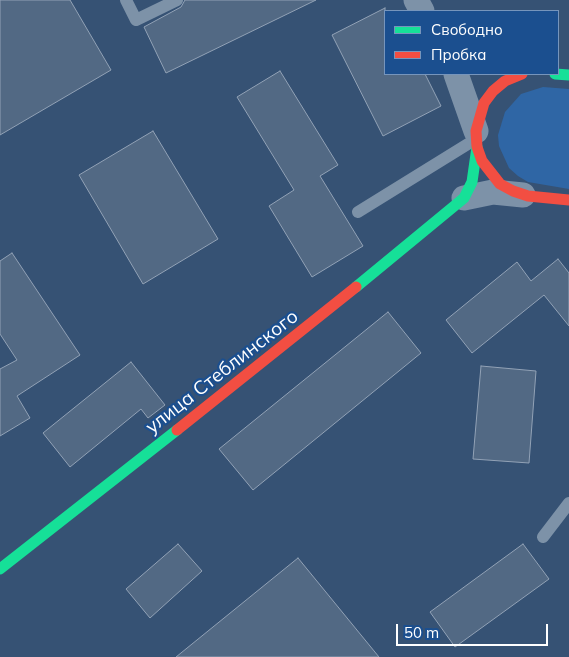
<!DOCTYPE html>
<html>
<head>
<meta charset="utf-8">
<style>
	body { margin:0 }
	#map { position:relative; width:569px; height:657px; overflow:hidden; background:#365274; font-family:Mulish,sans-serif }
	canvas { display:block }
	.legend { position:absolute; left:384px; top:10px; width:175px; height:65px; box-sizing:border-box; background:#1b4f8f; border:1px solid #7695bc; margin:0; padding:6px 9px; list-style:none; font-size:15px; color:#fff }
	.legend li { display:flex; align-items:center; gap:10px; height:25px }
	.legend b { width:25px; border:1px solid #7695bc }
	.scale { position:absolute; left:396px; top:624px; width:152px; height:22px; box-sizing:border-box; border:2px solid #fff; border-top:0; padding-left:6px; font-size:15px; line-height:18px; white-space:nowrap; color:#fff; -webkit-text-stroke:4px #1b4f8f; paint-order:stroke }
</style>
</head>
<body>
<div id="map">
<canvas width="569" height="657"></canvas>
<ul class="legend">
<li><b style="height:6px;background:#16e098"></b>Свободно</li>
<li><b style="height:6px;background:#f24e42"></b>Пробка</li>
</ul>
<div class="scale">50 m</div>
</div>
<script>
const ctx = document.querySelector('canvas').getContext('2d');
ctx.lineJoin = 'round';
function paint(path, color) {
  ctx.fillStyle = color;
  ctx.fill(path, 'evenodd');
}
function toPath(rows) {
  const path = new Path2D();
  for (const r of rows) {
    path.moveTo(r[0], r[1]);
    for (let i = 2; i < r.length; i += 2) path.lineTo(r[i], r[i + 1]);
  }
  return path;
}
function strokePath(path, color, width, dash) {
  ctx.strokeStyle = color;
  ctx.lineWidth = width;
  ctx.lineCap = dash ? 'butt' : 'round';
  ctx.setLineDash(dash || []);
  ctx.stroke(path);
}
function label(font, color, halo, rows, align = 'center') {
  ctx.font = font + ' Mulish,sans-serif';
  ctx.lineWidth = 4.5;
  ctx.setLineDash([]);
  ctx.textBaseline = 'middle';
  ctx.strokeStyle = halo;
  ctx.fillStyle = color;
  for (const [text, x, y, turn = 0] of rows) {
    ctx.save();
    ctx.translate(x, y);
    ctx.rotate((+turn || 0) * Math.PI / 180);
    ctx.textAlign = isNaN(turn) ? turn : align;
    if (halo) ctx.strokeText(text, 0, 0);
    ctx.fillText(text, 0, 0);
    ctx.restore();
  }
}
const green = toPath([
	[543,87,569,89,569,189,528,182,518,176,509,168,499,146,498,135,505,112,521,94]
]);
const building = toPath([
	[0,0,70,0,111,70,0,135,0,0],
	[185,0,316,0,166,73,144,27,181,7,185,0],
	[385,8,385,74,425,74,441,106,383,136,332,35,385,8],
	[280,71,338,165,320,176,363,246,312,277,269,206,294,190,237,97,280,71],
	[153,131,218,239,143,284,79,175,153,131],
	[12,253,80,355,17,396,30,418,0,436,0,369,17,360,0,334,0,261,12,253],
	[558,259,569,273,569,326,544,295,472,353,446,320,517,262,531,281,558,259],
	[388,312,421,353,253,490,219,449,388,312],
	[131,362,165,405,148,418,141,409,70,467,43,433,131,362],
	[481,366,536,371,529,463,473,459,481,366],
	[178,544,202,571,150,618,126,589,178,544],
	[523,544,549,579,455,647,430,612,523,544],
	[298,558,379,657,176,657,298,558]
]);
const lane = toPath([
	[126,0,136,20,177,0],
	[358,212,476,139],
	[543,537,569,503]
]);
const street = toPath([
	[416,0,422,11],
	[456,74,476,131],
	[464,198,493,192,523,195]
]);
const fast = toPath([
	[555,74,569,75],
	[356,287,464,198,472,182,477,147],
	[0,569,177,430]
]);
const jam = toPath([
	[522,74,505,81,493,91,484,103,476,131,477,147,482,161,500,184,513,191,528,196,569,200],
	[177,430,356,287]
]);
const streetNames = [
	["улица Стеблинского",222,372,-38]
];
paint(green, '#2f66a5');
paint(building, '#526984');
strokePath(building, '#92a2b6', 1);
strokePath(lane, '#7d92a8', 12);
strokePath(street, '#7d92a8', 25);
strokePath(fast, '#16e098', 11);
strokePath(jam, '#f24e42', 11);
label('19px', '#fff', '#1b4f8f', streetNames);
</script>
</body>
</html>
